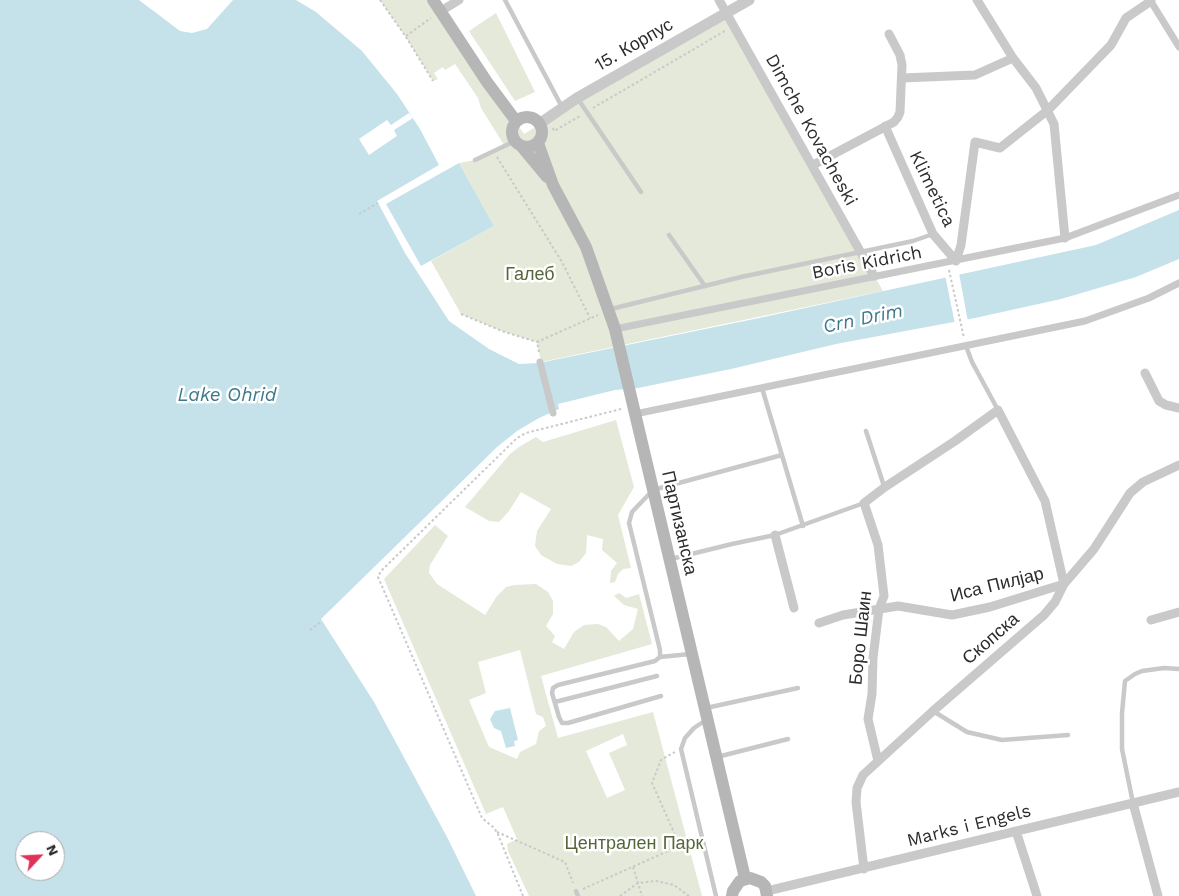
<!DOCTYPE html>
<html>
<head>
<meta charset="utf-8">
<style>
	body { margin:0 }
	#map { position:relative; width:1179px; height:896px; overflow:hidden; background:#fff; font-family:"Work Sans",sans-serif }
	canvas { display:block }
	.north { position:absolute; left:15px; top:831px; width:50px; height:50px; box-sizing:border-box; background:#fff; border:1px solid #ababab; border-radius:50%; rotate:65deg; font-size:14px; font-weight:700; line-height:20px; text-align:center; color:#2c2c2c }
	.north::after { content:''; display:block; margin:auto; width:18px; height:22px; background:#e03159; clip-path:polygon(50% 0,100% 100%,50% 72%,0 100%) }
</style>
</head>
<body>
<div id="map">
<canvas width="1179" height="896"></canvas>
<div class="north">N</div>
</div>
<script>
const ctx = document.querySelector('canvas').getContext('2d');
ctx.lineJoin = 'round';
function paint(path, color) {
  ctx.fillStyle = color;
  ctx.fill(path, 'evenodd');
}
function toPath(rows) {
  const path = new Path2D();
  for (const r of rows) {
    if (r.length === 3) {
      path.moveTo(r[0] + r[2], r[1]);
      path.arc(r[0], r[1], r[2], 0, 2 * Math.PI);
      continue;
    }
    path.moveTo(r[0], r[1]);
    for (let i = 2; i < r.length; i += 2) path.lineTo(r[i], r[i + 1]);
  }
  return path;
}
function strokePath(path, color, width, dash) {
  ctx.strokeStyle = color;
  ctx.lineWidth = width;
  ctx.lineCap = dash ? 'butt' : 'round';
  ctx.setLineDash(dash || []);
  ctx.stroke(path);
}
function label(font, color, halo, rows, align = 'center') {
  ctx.font = font + ' "Work Sans",sans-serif';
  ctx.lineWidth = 5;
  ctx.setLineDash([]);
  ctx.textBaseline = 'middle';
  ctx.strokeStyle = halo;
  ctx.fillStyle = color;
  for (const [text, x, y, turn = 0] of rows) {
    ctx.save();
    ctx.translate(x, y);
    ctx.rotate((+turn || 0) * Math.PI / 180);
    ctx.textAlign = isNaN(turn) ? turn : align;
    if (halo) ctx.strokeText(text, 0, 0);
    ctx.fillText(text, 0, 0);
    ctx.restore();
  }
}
const green = toPath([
	[380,0,433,0,524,134,726,13,883,291,541,362,537,342,502,331,461,314,431,261,494,226,459,163,475,160,504,145,481,108,478,98,455,64,445,70,443,67,434,73,438,79,433,81,406,37],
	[496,13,535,92,515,101,469,31],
	[616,420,634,487,618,515,631,568,623,569,618,574,615,582,610,583,611,571,617,563,602,550,603,539,587,535,586,553,579,562,571,566,557,564,541,555,535,546,537,531,551,509,521,492,509,511,499,522,489,521,465,507,510,454,519,447,536,437,543,442],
	[435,525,448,536,430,565,429,573,437,584,485,615,497,596,506,587,514,585,536,584,548,592,553,601,553,614,546,626,555,636,552,642,564,649,574,632,584,625,598,624,606,627,619,641,633,629,638,609,624,605,614,596,619,593,626,598,639,594,652,644,541,676,558,738,653,712,702,896,529,896,508,851,507,844,517,839,503,807,486,814,384,579],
	[520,650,536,714,543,717,546,726,539,731,536,744,520,752,517,759,489,747,469,700,486,693,478,662],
	[623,734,627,745,609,753,625,790,607,798,586,751]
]);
const water = toPath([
	[0,0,139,0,180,31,192,33,207,29,233,0,296,0,316,12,362,51,397,94,420,129,439,165,377,201,405,253,449,321,489,349,519,364,539,363,759,318,1096,245,1179,210,1179,259,1136,277,1061,299,975,318,836,344,731,369,638,388,615,390,558,404,559,409,539,418,517,431,497,447,321,619,374,702,447,837,476,896,0,896],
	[25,841,55,841,55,871,25,871],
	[459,163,494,226,421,266,386,204],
	[510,708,518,740,514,741,515,746,506,748,501,731,494,728,490,719,495,711]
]);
const pier = toPath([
	[409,113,413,118,394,130,397,136,369,155,359,139,387,120,391,125],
	[959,273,968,322,955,324,945,275]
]);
const path = toPath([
	[380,0,406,37,433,81],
	[406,36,431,18],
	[593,108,725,31],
	[553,128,554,131,580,116],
	[497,157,562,262,590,318],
	[359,214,378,203],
	[949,270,964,338],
	[461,314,502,331,537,342],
	[539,352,537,342,598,315],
	[310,630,322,621],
	[675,752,661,760,652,783,680,846],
	[497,832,565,862,573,883],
	[633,867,642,896],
	[583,889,695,839],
	[523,896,497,832,493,827,482,818,378,577,381,571,517,438,526,433,621,409],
	[620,896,638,883,656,881,674,885,689,896]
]);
const service = toPath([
	[505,0,562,107],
	[578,99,641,192],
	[475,160,515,141],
	[669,235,705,286],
	[611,309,741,277,913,241,933,234],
	[966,346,972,362,998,410],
	[762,388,803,526],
	[866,431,884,486],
	[671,559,732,544,775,535,864,503],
	[660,657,660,650,629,523,632,512,653,490,782,455],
	[661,696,568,723,562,723,559,717,552,693,553,688,558,685,655,661,660,657,690,654],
	[555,702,657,676],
	[706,708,798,688],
	[933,711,967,732,1002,740,1068,735],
	[706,720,694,728,685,738,681,749,716,896],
	[717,757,788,739],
	[1133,803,1122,749,1122,713,1125,681,1135,674,1142,671,1164,668,1179,669],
	[576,891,578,896]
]);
const pedestrian = toPath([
	[1150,0,1179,47],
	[615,329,1065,238,1179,195],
	[540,362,553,413],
	[635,414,1085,321,1149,298,1179,283]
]);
const minor = toPath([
	[719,0,874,276],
	[977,0,1013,58,1036,88,1054,124,1065,238],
	[441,11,459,0],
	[902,78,975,75,1013,58],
	[885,126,933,234,956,261],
	[813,165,894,122,898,117,900,112,902,65,900,55,889,34],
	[956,261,961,245,975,142,1000,148,1048,110,1111,45,1126,18,1151,1],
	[1145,373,1159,401,1166,405,1179,408],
	[775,535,794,608],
	[1151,620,1179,612],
	[819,623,843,615,898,606,952,615,990,607,1064,584,1094,549,1130,493,1143,482,1179,465],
	[1133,803,1158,896],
	[1016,831,1037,896],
	[864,869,856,802,857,788,863,775,933,711,1044,615,1055,602,1064,584,1045,501,998,410,955,441,885,487,864,503,878,545,884,596,879,609,873,658,872,694,868,719,878,761],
	[767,891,1179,792]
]);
const tertiary = toPath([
	[539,124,577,98,749,0]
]);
const secondary = toPath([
	[433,0,487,82,516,121],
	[527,132,15],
	[538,143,553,185,586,247,615,329,745,878],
	[522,147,547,177],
	[732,896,733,891,740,881,750,878,761,882,765,886,767,896]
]);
const streetNames = [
	["15. Корпус",634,45,-30],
	["Dimche Kovacheski",811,130,61],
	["Klimetica",932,189,64],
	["Boris Kidrich",867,263,-11],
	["Партизанска",679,523,77],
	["Иса Пилјар",997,585,-14],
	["Боро Шаин",861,638,-84],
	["Скопска",991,639,-41],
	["Marks i Engels",969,826,-14]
];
const parkNames = [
	["Галеб",530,275],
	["Централен Парк",634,844]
];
const waterNames = [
	["Crn Drim",863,319,-12],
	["Lake Ohrid",227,395]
];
paint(green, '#e4e9d9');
paint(water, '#c5e1e9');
paint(pier, '#fff');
strokePath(path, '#c9c9c9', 2, [2.5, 2.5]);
strokePath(service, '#c9c9c9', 4.5);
strokePath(pedestrian, '#c9c9c9', 7);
strokePath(minor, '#c9c9c9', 9);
strokePath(tertiary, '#c9c9c9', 11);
strokePath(secondary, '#b6b6b6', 12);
label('18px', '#2c2c2c', '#fff', streetNames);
label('18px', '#56663b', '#fff', parkNames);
label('italic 19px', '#3d798b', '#fff', waterNames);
</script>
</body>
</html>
